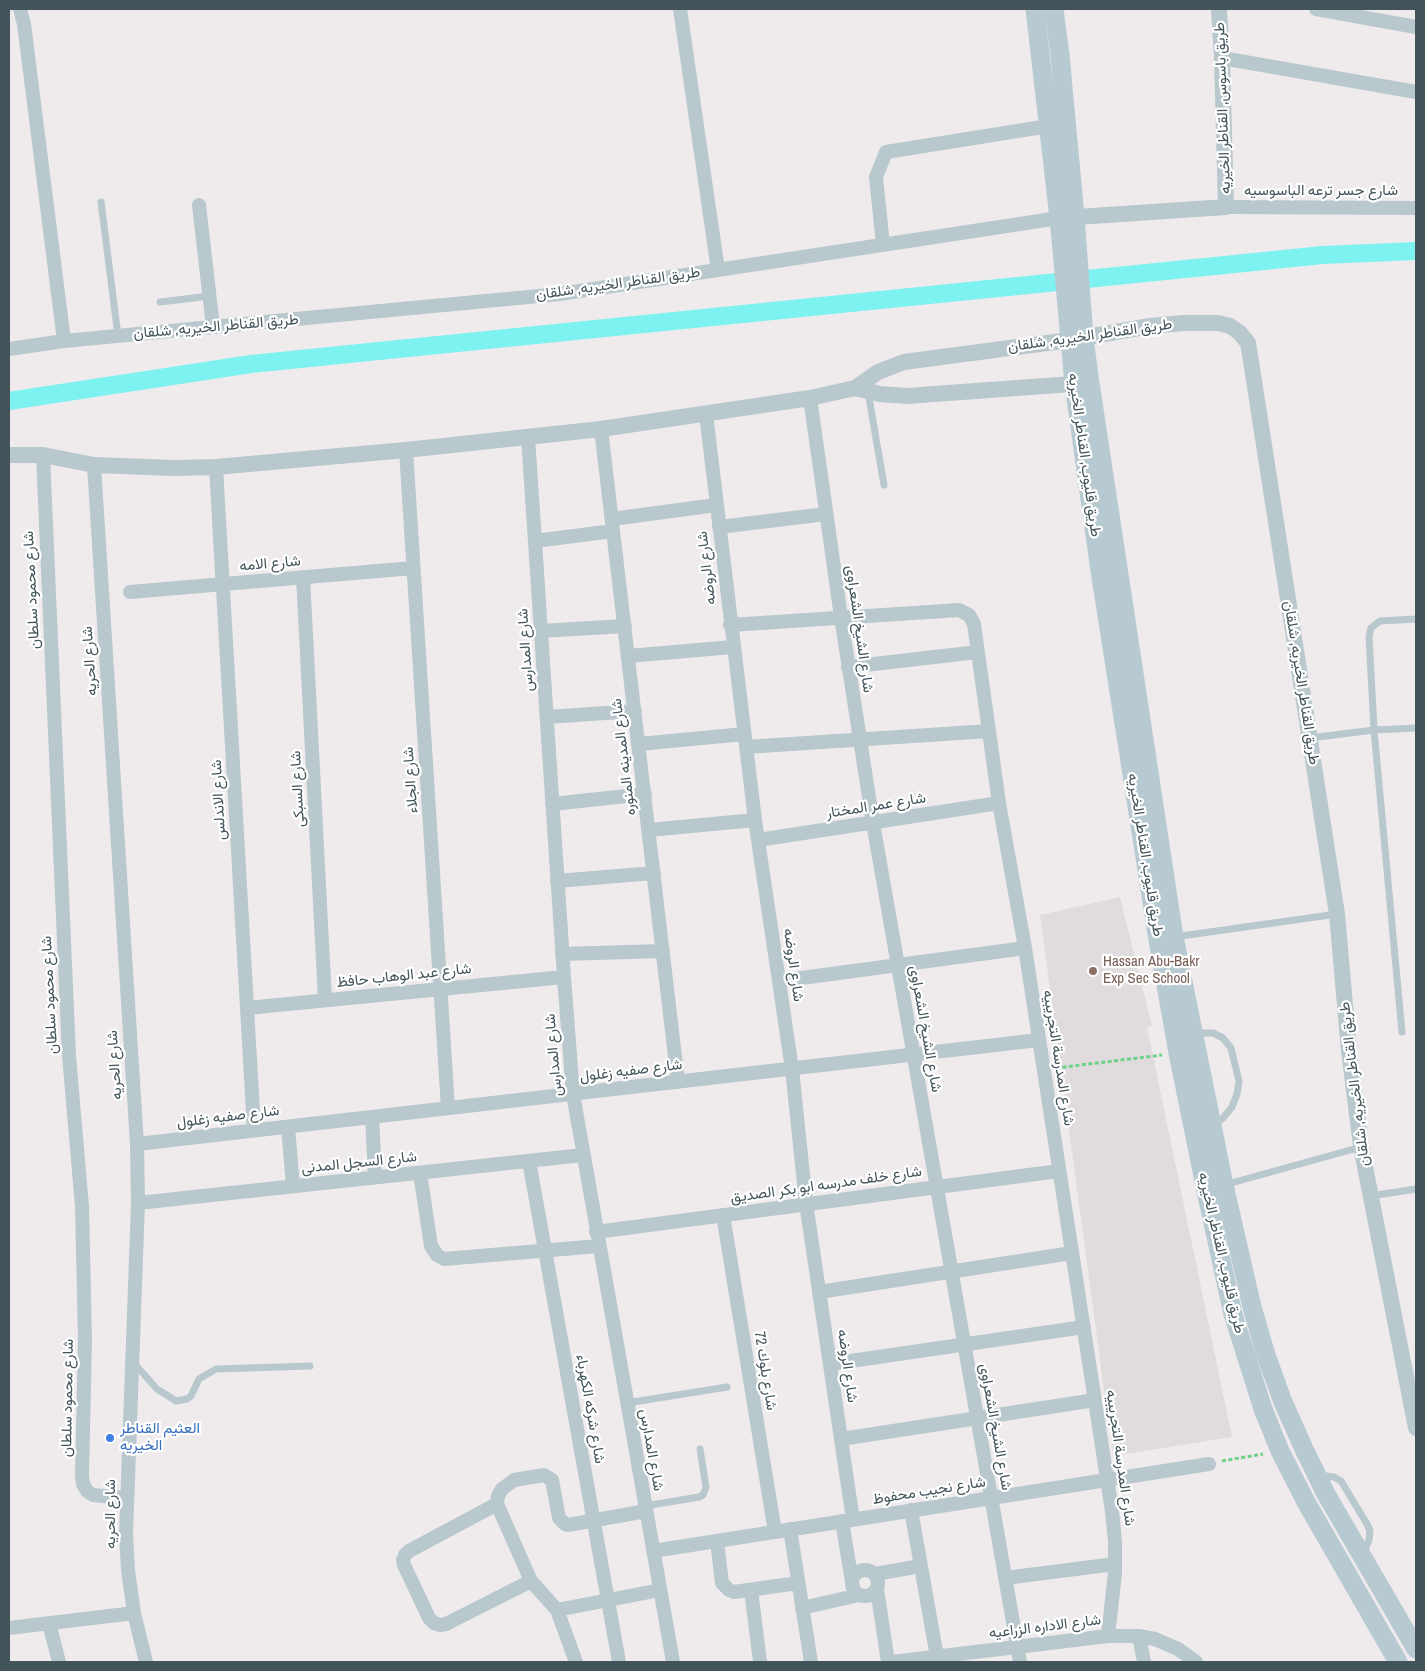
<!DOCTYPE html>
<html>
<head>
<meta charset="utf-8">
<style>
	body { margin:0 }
	#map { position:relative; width:1425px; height:1671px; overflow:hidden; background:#efebec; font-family:"Archivo Narrow",sans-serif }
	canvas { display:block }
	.frame { position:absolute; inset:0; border:10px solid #42545a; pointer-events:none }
</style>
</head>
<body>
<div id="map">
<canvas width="1425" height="1671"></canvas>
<div class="frame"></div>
</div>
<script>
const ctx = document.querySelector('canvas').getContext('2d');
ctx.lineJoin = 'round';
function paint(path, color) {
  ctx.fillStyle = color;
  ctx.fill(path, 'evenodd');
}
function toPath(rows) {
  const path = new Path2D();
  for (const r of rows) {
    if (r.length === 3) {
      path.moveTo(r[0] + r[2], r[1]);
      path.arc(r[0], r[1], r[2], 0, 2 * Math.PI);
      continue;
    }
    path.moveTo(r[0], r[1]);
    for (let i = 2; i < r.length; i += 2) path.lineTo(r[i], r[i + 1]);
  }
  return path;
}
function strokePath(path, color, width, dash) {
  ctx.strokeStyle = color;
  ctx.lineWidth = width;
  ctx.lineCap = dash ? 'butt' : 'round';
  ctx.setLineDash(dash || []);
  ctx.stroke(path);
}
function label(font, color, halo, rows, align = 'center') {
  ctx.font = font + ' "Archivo Narrow",Vazirmatn,sans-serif';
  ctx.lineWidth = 4.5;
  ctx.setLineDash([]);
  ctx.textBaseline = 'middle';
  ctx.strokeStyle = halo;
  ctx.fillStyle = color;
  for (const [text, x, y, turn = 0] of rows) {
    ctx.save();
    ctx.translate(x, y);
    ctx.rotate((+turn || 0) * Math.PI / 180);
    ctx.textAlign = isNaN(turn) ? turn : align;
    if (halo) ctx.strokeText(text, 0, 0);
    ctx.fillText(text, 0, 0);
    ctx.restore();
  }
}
const education = toPath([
	[1120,897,1152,1026,1147,1027,1232,1437,1113,1456,1040,915]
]);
const canal = toPath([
	[9,401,251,364,1323,255,1416,251]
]);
const path = toPath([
	[1056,1068,1162,1055],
	[1222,1461,1263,1454]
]);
const service = toPath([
	[101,202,118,336],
	[160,302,210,296],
	[868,392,884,485],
	[1310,738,1374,730,1416,728],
	[1174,937,1337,914],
	[1402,1032,1374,730,1369,636,1371,628,1380,621,1416,619],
	[1196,1033,1213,1033,1223,1038,1231,1048,1239,1081,1237,1094,1232,1107,1223,1118,1214,1126],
	[1224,1185,1361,1147],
	[1370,1196,1416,1189],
	[133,1362,157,1389,176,1401,187,1399,191,1396,199,1379,216,1369,310,1366],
	[627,1403,727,1387],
	[1318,1477,1326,1476,1334,1477,1341,1481,1367,1524,1370,1531,1369,1540,1366,1547,1361,1553],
	[645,1506,699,1497,703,1495,706,1487,700,1449]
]);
const minor = toPath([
	[20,9,24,24,64,341],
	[680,9,718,270],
	[1316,9,1416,27],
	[1222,58,1416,92],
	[199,205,213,327],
	[1226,207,1416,208],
	[883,245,876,177,886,152,1049,126],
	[9,349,64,341,560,294,1059,218],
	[810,398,841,617,873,823,1020,1662],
	[706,414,755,820,792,1069,806,1203,853,1520],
	[601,429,678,1082],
	[528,437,564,977,573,1094,673,1662],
	[406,450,448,1108],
	[43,455,69,1056,82,1206,85,1340,82,1476,83,1484,87,1491,93,1495,126,1498],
	[94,465,137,1144,138,1203,126,1534,128,1570,134,1613,146,1662],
	[216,467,254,1130],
	[612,519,716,505],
	[719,527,826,514],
	[535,541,613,531],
	[303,577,325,1000],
	[130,592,413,568],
	[730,625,959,610,969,615,974,624,999,803,1025,948,1112,1511,1115,1542,1115,1573,1108,1636],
	[541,631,625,626],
	[628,656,733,647],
	[848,667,978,652],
	[547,717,635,711],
	[639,744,744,734],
	[746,747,989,731],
	[552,804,645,794],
	[649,830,755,820],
	[758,840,999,803],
	[557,881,654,873],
	[562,954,663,951],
	[779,981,1025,948],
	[247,1008,564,977],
	[372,1117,375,1177],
	[288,1127,293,1186],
	[137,1144,1039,1040],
	[529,1161,619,1662],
	[420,1173,431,1246,437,1255,444,1259,599,1246],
	[138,1203,583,1155],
	[723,1215,775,1532],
	[596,1232,1059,1171],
	[819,1292,1072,1253],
	[830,1364,1084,1327],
	[841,1439,1095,1400],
	[497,1504,409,1551,405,1555,403,1560,404,1565,429,1618,434,1623,440,1625,446,1624,531,1581],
	[911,1510,937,1657],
	[842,1521,852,1582],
	[790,1529,811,1662],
	[717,1541,722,1583,729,1590,734,1592,798,1583],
	[653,1551,1209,1464],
	[865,1583,13],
	[875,1574,921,1566],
	[1005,1578,1115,1564],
	[877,1589,888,1662],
	[751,1590,760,1662],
	[802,1608,859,1595],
	[557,1610,660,1590],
	[49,1623,59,1662],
	[9,1628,134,1613],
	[1139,1636,1144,1662],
	[576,1662,557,1610,531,1581,497,1504,498,1496,502,1489,514,1480,544,1475,552,1480,559,1518,565,1524,568,1525,646,1511],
	[892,1662,1108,1636,1139,1636,1155,1639,1178,1649,1196,1662]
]);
const tertiary = toPath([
	[1062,218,1226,207,1222,58,1219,9],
	[855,388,880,394,907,396,1086,383],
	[9,455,43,455,94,465,175,468,216,467,406,450,601,429,810,398,855,388,878,372,904,362,1070,340,1150,326,1184,323,1218,323,1230,326,1240,333,1248,343,1250,355,1337,914,1349,1051,1361,1146,1416,1428]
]);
const secondary = toPath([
	[1035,9,1059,218,1074,384,1100,571,1158,940,1178,1053,1206,1191,1233,1314,1263,1409,1280,1451,1306,1502,1398,1662],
	[1054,9,1060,55,1075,216,1084,338,1090,383,1174,937,1224,1185,1252,1307,1266,1355,1283,1402,1304,1449,1326,1494,1416,1649]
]);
const markers = [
	[1093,971,5,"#8d6e63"],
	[110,1438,5,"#3f7fe0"]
];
const streetNames = [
	["طريق باسوس, القناطر الخيريه",1223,108,-92],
	["شارع جسر ترعه الباسوسيه",1321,191],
	["طريق القناطر الخيريه, شلقان",618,284,-8],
	["طريق القناطر الخيريه, شلقان",216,327,-5],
	["طريق القناطر الخيريه, شلقان",1090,336,-8],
	["طريق قليوب, القناطر الخيريه",1084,455,82],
	["شارع الامه",270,564,-5],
	["شارع الروضه",707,568,-97],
	["شارع محمود سلطان",32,590,-93],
	["شارع الشيخ الشعراوى",859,629,82],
	["شارع المدارس",526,650,-94],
	["شارع الحريه",90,661,-94],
	["طريق القناطر الخيريه, شلقان",1301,683,81],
	["شارع المدينه المنوره",624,757,-97],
	["شارع الجلاء",411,780,-94],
	["شارع السبكى",298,789,-93],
	["شارع الاندلس",219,800,-93],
	["شارع عمر المختار",876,806,-9],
	["طريق قليوب, القناطر الخيريه",1145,855,81],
	["شارع الروضه",793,965,82],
	["شارع عبد الوهاب حافظ",404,976,-6],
	["شارع محمود سلطان",50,995,-93],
	["شارع الشيخ الشعراوى",925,1029,80],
	["شارع المدارس",554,1055,-95],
	["شارع المدرسة التجريبيه",1058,1058,81],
	["شارع الحريه",115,1065,-94],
	["شارع صفيه زغلول",631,1071,-7],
	["طريق القناطر الخيريه, شلقان",1355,1084,-97],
	["شارع صفيه زغلول",228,1117,-7],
	["شارع السجل المدنى",359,1163,-6],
	["شارع خلف مدرسه ابو بكر الصديق",826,1185,-8],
	["طريق قليوب, القناطر الخيريه",1221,1253,77],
	["شارع الروضه",847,1366,82],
	["شارع بلوك 72",765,1371,81],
	["شارع محمود سلطان",68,1398,-89],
	["شارع شركه الكهرباء",590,1409,80],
	["شارع الشيخ الشعراوى",995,1427,80],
	["شارع المدارس",651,1450,80],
	["شارع المدرسة التجريبيه",1120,1458,82],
	["شارع نجيب محفوظ",929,1491,-9],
	["شارع الحريه",111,1514,-90],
	["شارع الاداره الزراعيه",1045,1627,-7]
];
const educationNames = [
	["Hassan Abu-Bakr",1103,962],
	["Exp Sec School",1103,979]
];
const shopNames = [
	["العثيم القناطر",120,1429],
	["الخيريه",120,1446]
];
paint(education, '#e0dcde');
strokePath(canal, '#7df2f0', 18);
strokePath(path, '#6ad187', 3, [4, 2.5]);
strokePath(service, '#b8c8cc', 7);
strokePath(minor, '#b8c8cc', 14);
strokePath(tertiary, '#b8c8cc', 16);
strokePath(secondary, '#b7cad2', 19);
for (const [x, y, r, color] of markers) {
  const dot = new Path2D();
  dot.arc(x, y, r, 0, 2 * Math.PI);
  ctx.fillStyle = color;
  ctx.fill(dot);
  strokePath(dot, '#fff', 2);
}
label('15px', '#42545a', '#fff', streetNames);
label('15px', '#785e54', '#fff', educationNames, 'left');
label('15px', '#366cbe', '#fff', shopNames, 'left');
</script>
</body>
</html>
